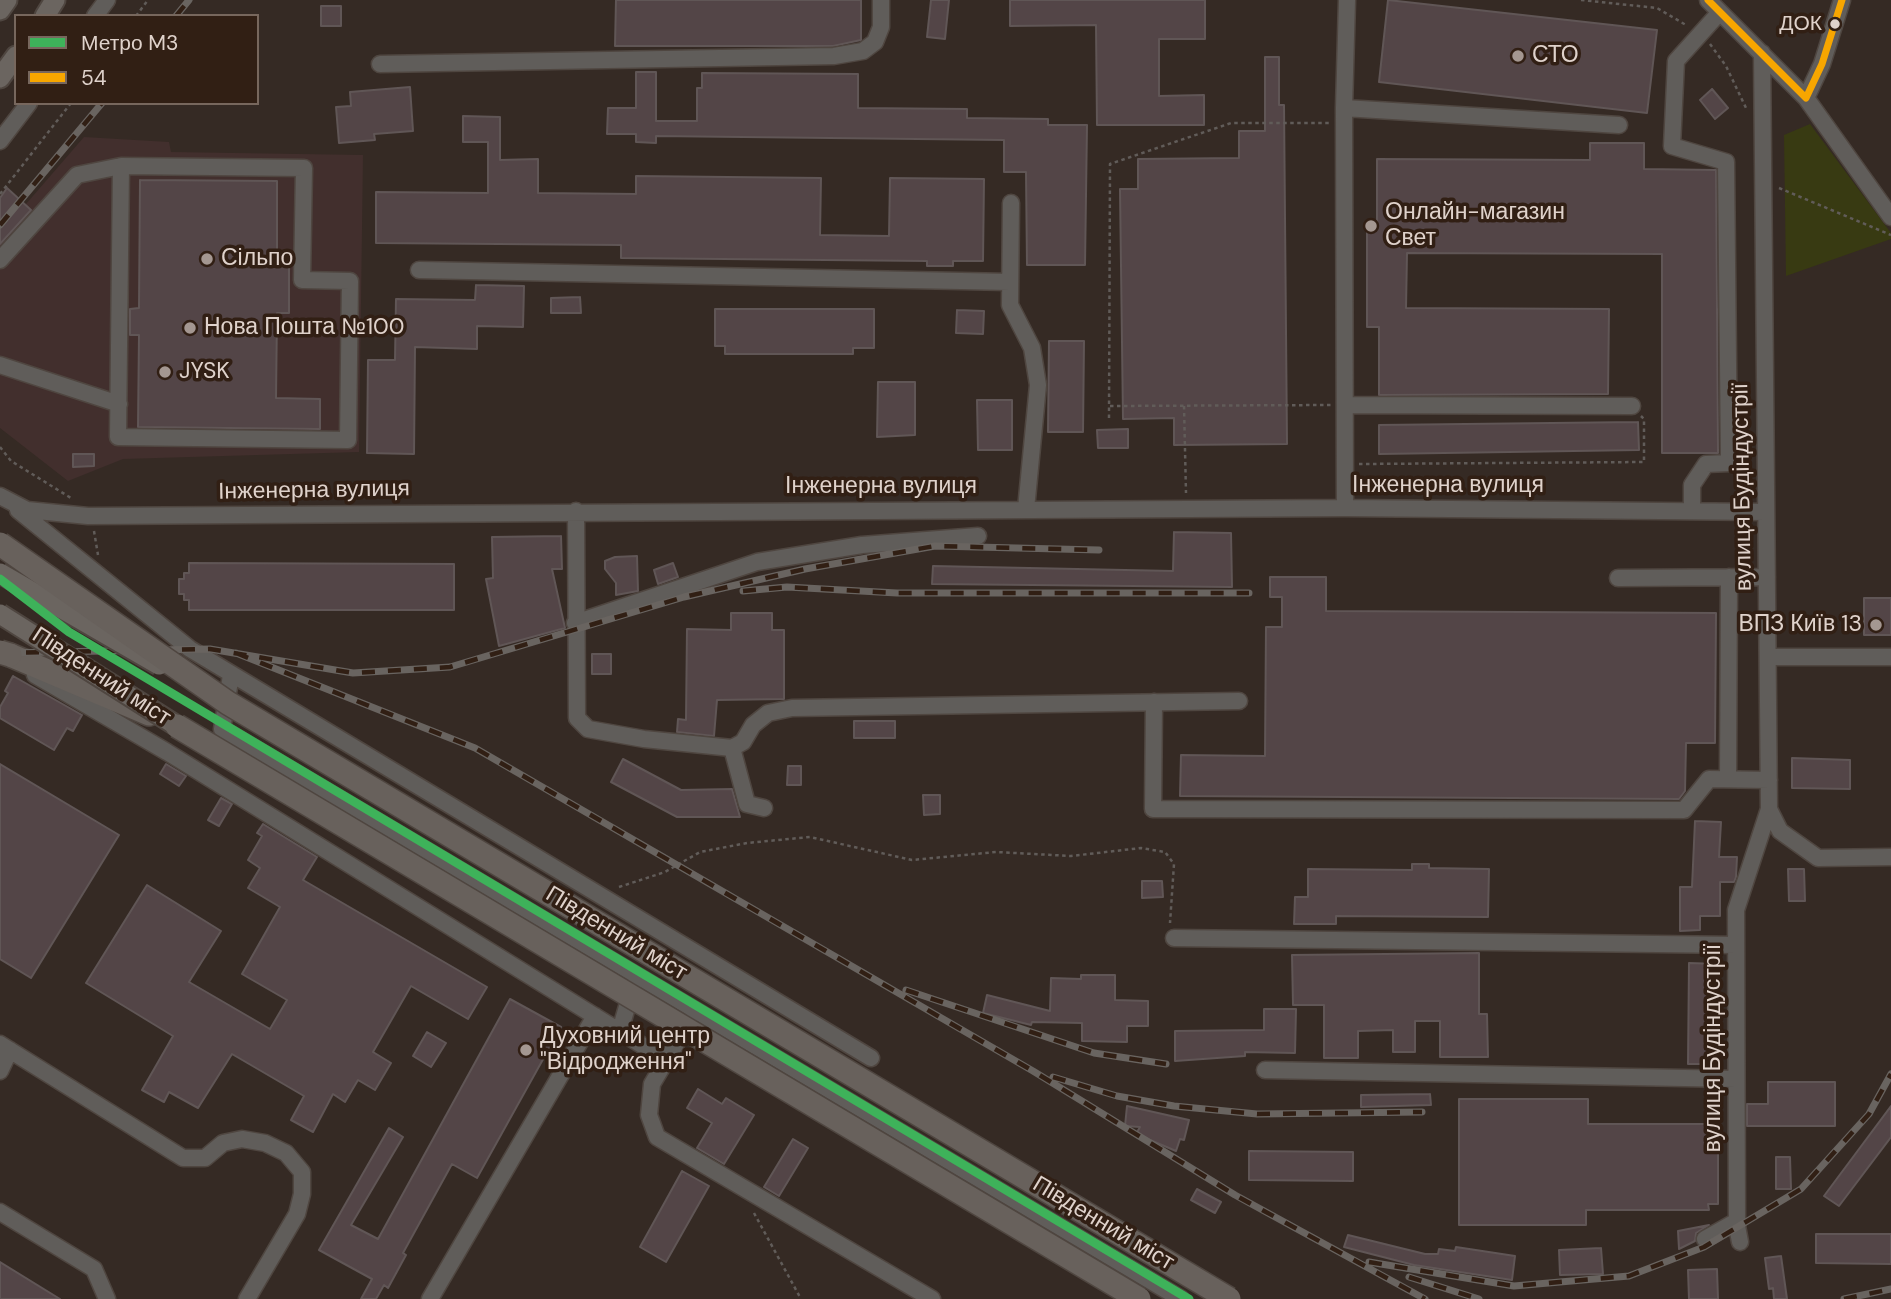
<!DOCTYPE html>
<html>
<head>
<meta charset="utf-8">
<style>
	body { margin:0 }
	#map { position:relative; width:1891px; height:1299px; overflow:hidden; background:#352a24; font-family:"DM Sans",sans-serif }
	canvas { display:block }
	.legend { position:absolute; left:14px; top:14px; width:245px; height:91px; box-sizing:border-box; background:#311f14; border:2px solid #77675d; margin:0; padding:9px 12px; list-style:none; font-size:21px; color:#dfd2cb }
	.legend li { display:flex; align-items:center; gap:14px; height:35px }
	.legend b { width:35px; border:2px solid #77675d }
</style>
</head>
<body>
<div id="map">
<canvas width="1891" height="1299"></canvas>
<ul class="legend">
<li><b style="height:9px;background:#3eb25a"></b>Метро M3</li>
<li><b style="height:9px;background:#f7a600"></b>54</li>
</ul>
</div>
<script>
const ctx = document.querySelector('canvas').getContext('2d');
ctx.lineJoin = 'round';
function paint(path, color) {
  ctx.fillStyle = color;
  ctx.fill(path, 'evenodd');
}
function toPath(rows) {
  const path = new Path2D();
  for (const r of rows) {
    path.moveTo(r[0], r[1]);
    for (let i = 2; i < r.length; i += 2) path.lineTo(r[i], r[i + 1]);
  }
  return path;
}
function strokePath(path, color, width, dash) {
  ctx.strokeStyle = color;
  ctx.lineWidth = width;
  ctx.lineCap = dash ? 'butt' : 'round';
  ctx.setLineDash(dash || []);
  ctx.stroke(path);
}
function label(font, color, halo, rows, align = 'center') {
  ctx.font = font + ' "DM Sans",sans-serif';
  ctx.lineWidth = 7;
  ctx.setLineDash([]);
  ctx.textBaseline = 'middle';
  ctx.strokeStyle = halo;
  ctx.fillStyle = color;
  for (const [text, x, y, turn = 0] of rows) {
    ctx.save();
    ctx.translate(x, y);
    ctx.rotate((+turn || 0) * Math.PI / 180);
    ctx.textAlign = isNaN(turn) ? turn : align;
    if (halo) ctx.strokeText(text, 0, 0);
    ctx.fillText(text, 0, 0);
    ctx.restore();
  }
}
const commercial = toPath([
	[84,137,169,142,171,152,363,155,359,452,123,459,68,481,0,428,0,234]
]);
const green = toPath([
	[1810,124,1891,233,1891,239,1786,276,1784,135]
]);
const building = toPath([
	[616,0,861,0,861,40,833,46,615,46,616,0],
	[931,0,949,0,945,39,927,37,931,0],
	[1010,0,1205,0,1205,39,1159,39,1159,96,1204,95,1204,125,1097,125,1096,25,1010,26,1010,0],
	[1388,0,1657,30,1647,113,1379,82,1388,0],
	[321,6,341,6,341,26,321,26,321,6],
	[1265,57,1279,57,1279,105,1284,105,1287,444,1174,445,1174,418,1123,419,1120,189,1138,189,1138,159,1239,158,1239,131,1265,131,1265,57],
	[636,72,656,72,656,121,697,121,697,88,702,88,702,73,858,74,858,108,967,109,967,118,1048,119,1048,125,1087,125,1085,265,1027,265,1026,172,1004,172,1004,140,656,136,656,143,636,142,636,134,607,134,608,108,636,108,636,72],
	[410,87,413,131,374,134,375,140,339,143,336,107,351,106,350,92,410,87],
	[1712,89,1728,108,1715,119,1700,100,1712,89],
	[463,116,500,117,500,160,538,159,538,193,636,194,636,176,821,178,820,235,889,236,890,178,984,179,983,261,953,261,953,266,927,266,927,261,621,258,621,245,376,243,376,192,488,193,488,142,463,142,463,116],
	[1590,143,1644,143,1644,169,1716,170,1718,453,1662,453,1662,254,1407,253,1406,308,1609,309,1608,394,1379,395,1379,327,1367,327,1367,225,1377,225,1377,159,1590,160,1590,143],
	[140,180,277,181,277,264,289,264,289,313,277,313,276,398,320,399,320,429,138,427,139,335,130,335,130,309,139,308,140,180],
	[7,188,31,210,0,244,0,198,7,188],
	[476,285,524,286,523,327,477,326,477,349,415,347,414,454,367,453,368,360,395,360,396,299,475,300,476,285],
	[580,297,581,313,551,313,551,298,580,297],
	[715,309,874,309,874,348,853,348,853,354,725,354,725,346,715,346,715,309],
	[957,310,984,311,983,334,956,333,957,310],
	[1049,341,1084,341,1083,432,1048,432,1049,341],
	[878,382,915,382,915,435,877,437,878,382],
	[977,400,1012,400,1012,450,978,450,977,400],
	[1638,422,1639,450,1379,454,1379,425,1638,422],
	[1128,429,1128,448,1098,448,1097,430,1128,429],
	[73,454,94,454,94,466,73,467,73,454],
	[1174,532,1231,533,1232,587,932,584,933,566,1173,571,1174,532],
	[561,536,562,569,552,569,565,628,499,646,486,579,493,578,492,537,561,536],
	[637,556,638,591,616,595,616,583,605,569,605,561,615,557,637,556],
	[189,563,454,564,454,610,189,610,189,600,184,600,184,594,179,594,179,579,184,579,184,573,189,573,189,563],
	[673,563,678,577,658,584,654,570,673,563],
	[1270,577,1326,577,1326,611,1716,613,1715,743,1686,743,1685,791,1679,799,1180,796,1181,755,1265,756,1266,627,1282,627,1282,597,1270,597,1270,577],
	[1864,598,1891,598,1891,635,1864,635,1864,598],
	[731,613,772,613,772,630,784,630,784,699,717,700,714,736,677,732,678,719,686,720,687,629,731,630,731,613],
	[592,654,611,654,611,674,592,674,592,654],
	[13,676,82,715,73,731,67,728,54,750,0,718,0,707,8,693,5,691,13,676],
	[854,721,895,721,895,738,854,738,854,721],
	[1792,758,1850,760,1850,789,1792,788,1792,758],
	[623,759,681,790,732,789,740,817,677,817,611,782,623,759],
	[0,764,119,835,31,978,0,959,0,764],
	[166,764,186,776,179,786,160,774,166,764],
	[788,766,801,766,801,785,787,785,788,766],
	[923,795,940,795,940,814,924,815,923,795],
	[221,798,232,804,219,826,208,820,221,798],
	[1695,821,1721,822,1719,857,1737,857,1736,877,1734,882,1720,882,1720,916,1700,916,1700,930,1680,931,1680,887,1692,887,1695,821],
	[263,824,317,857,303,880,487,987,468,1019,411,986,373,1052,391,1063,375,1090,358,1080,345,1102,333,1094,313,1132,291,1120,304,1096,232,1054,198,1108,169,1092,164,1102,142,1090,173,1036,86,983,147,885,221,931,189,982,270,1029,287,1000,242,974,280,907,248,888,260,868,248,860,262,836,257,833,263,824],
	[1412,864,1429,864,1429,868,1489,869,1488,917,1336,916,1336,924,1294,924,1295,897,1308,897,1308,869,1412,870,1412,864],
	[1788,869,1804,869,1805,901,1789,901,1788,869],
	[1142,881,1162,881,1163,897,1142,898,1142,881],
	[1479,953,1479,1014,1487,1014,1488,1057,1440,1057,1440,1021,1415,1021,1415,1052,1393,1052,1393,1030,1358,1031,1358,1058,1324,1058,1324,1005,1293,1005,1292,955,1479,953],
	[1689,963,1718,964,1717,1064,1688,1064,1689,963],
	[1081,975,1115,975,1115,1000,1148,1001,1148,1026,1127,1026,1127,1042,1082,1041,1082,1023,1032,1022,1031,1025,983,1013,987,995,1050,1011,1051,978,1081,979,1081,975],
	[510,999,561,1027,477,1178,452,1164,403,1253,406,1255,388,1288,384,1285,376,1299,361,1299,372,1279,319,1250,389,1128,403,1137,351,1225,378,1239,510,999],
	[1264,1009,1296,1009,1295,1053,1245,1052,1245,1056,1175,1061,1175,1031,1264,1030,1264,1009],
	[427,1032,446,1043,431,1067,413,1056,427,1032],
	[1768,1082,1835,1082,1835,1126,1747,1126,1747,1104,1768,1104,1768,1082],
	[698,1089,722,1104,726,1098,754,1115,724,1164,697,1148,712,1123,687,1108,698,1089],
	[1430,1094,1431,1105,1361,1107,1361,1095,1430,1094],
	[1459,1099,1588,1099,1588,1124,1718,1124,1718,1204,1708,1204,1709,1210,1586,1210,1586,1225,1459,1225,1459,1099],
	[1127,1106,1189,1120,1184,1140,1180,1139,1176,1151,1136,1134,1140,1127,1125,1126,1127,1106],
	[1891,1106,1891,1137,1839,1206,1824,1196,1891,1106],
	[793,1139,808,1148,779,1196,764,1187,793,1139],
	[1249,1151,1353,1152,1353,1181,1249,1180,1249,1151],
	[1776,1157,1790,1157,1791,1189,1776,1189,1776,1157],
	[682,1171,709,1186,666,1262,640,1247,682,1171],
	[1197,1189,1221,1202,1215,1213,1191,1200,1197,1189],
	[1709,1225,1696,1233,1695,1241,1679,1249,1678,1231,1709,1225],
	[1816,1234,1891,1234,1891,1264,1816,1263,1816,1234],
	[1348,1235,1425,1254,1438,1254,1439,1249,1455,1251,1456,1247,1515,1256,1512,1280,1414,1265,1344,1247,1348,1235],
	[1601,1248,1603,1274,1560,1275,1559,1250,1601,1248],
	[1781,1256,1787,1299,1774,1299,1773,1288,1769,1289,1765,1258,1781,1256],
	[0,1262,60,1299,0,1299,0,1262],
	[1717,1269,1718,1299,1689,1299,1688,1270,1717,1269]
]);
const path = toPath([
	[1581,0,1657,8,1686,25],
	[136,16,148,0],
	[1710,44,1726,66,1746,108],
	[1779,188,1891,235],
	[0,194,71,103],
	[1110,406,1331,405],
	[1184,406,1186,493],
	[1109,418,1110,164,1231,123,1330,123],
	[0,447,11,461,71,498],
	[1359,464,1644,462,1644,419,1641,416],
	[94,531,98,555],
	[619,887,665,872,700,852,747,843,810,837,912,860,996,852,1071,856,1141,848,1165,852,1174,864,1170,923],
	[754,1213,801,1299]
]);
const minor = toPath([
	[1708,0,1806,98,1891,217],
	[95,16,107,0],
	[380,64,834,56,863,51,875,42,881,27,881,0],
	[1806,98,1822,64,1842,0],
	[1344,108,1619,125],
	[0,141,29,103],
	[1011,203,1010,305,1032,348,1038,385,1026,509],
	[0,260,77,175,121,166,304,168,302,280,350,281,348,440,118,437,121,166],
	[419,270,1010,282],
	[0,365,119,404],
	[1345,405,1632,406],
	[0,496,27,510,88,516,1345,508,1766,512],
	[1345,508,1344,108,1347,0],
	[18,510,190,649,871,1058],
	[576,511,577,718,588,729,644,739,732,748,743,742,753,725,768,713,792,708,1239,701],
	[1692,511,1692,485,1706,464,1729,463,1726,162,1672,146,1676,61,1720,12],
	[1618,578,1767,577],
	[575,623,757,562,862,545,978,536],
	[1768,657,1891,657],
	[35,675,167,752,666,1060],
	[231,675,222,729,1181,1299],
	[1154,702,1153,809,1684,810,1709,779,1769,780],
	[732,748,747,804,764,808],
	[1728,779,1729,577],
	[1769,809,1780,831,1818,858,1891,857],
	[1174,938,1736,945],
	[689,1022,652,1084,649,1115,657,1137,932,1299],
	[620,1031,633,986],
	[0,1044,183,1158,205,1158,223,1143,242,1139,265,1143,286,1153,302,1172,302,1194,297,1214,247,1299],
	[1265,1070,1736,1079],
	[0,1071,10,1050],
	[0,1212,94,1269,107,1299],
	[1705,1239,1737,1221],
	[1740,1242,1737,1226,1736,910,1769,809,1762,53],
	[430,1299,595,1016]
]);
const major = toPath([
	[0,10,7,0],
	[45,16,55,0],
	[0,78,16,56]
]);
const highway = toPath([
	[10,655,149,714]
]);
const rail = toPath([
	[176,16,189,0],
	[0,225,102,103],
	[743,591,787,587,897,593,1249,593],
	[0,653,210,649,353,673,450,667,684,597,805,569,935,546,1099,550],
	[236,653,475,748,1033,1071,1235,1195,1425,1299],
	[906,990,1094,1053,1166,1064],
	[1053,1077,1117,1096,1174,1106,1257,1114,1422,1112],
	[1369,1262,1514,1286,1629,1276,1704,1247,1801,1189,1869,1114,1891,1074],
	[1409,1277,1479,1299],
	[1844,1299,1891,1289]
]);
const majorBridge = toPath([
	[0,573,159,665],
	[0,614,177,726]
]);
const highwayBridge = toPath([
	[0,544,228,703,1229,1299],
	[0,652,10,655],
	[177,726,1139,1299]
]);
const bus1 = toPath([
	[1708,0,1806,98,1822,64,1842,0]
]);
const metro1 = toPath([
	[0,579,69,632,1189,1299]
]);
const markers = [
	[1835,24,6,"#dfd2cb"],
	[1518,56,7,"#a49791"],
	[1371,226,7,"#a49791"],
	[207,259,7,"#a49791"],
	[190,328,7,"#a49791"],
	[165,372,7,"#a49791"],
	[1876,625,7,"#a49791"],
	[526,1050,7,"#a49791"]
];
const busNames = [
	["ДОК",1822,24]
];
const poiNames = [
	["СТО",1532,56],
	["Онлайн-магазин",1385,213],
	["Свет",1385,239],
	["Сільпо",221,259],
	["Нова Пошта №100",204,328],
	["JYSK",179,372],
	["ВПЗ Київ 13",1862,625,"right"],
	["Духовний центр",540,1037],
	["\"Відродження\"",540,1063]
];
const streetNames = [
	["Інженерна вулиця",1448,486],
	["Інженерна вулиця",881,487],
	["вулиця Будіндустрії",1743,487,-91],
	["Інженерна вулиця",314,491,-1],
	["Південний міст",101,677,33],
	["Південний міст",616,934,31],
	["вулиця Будіндустрії",1714,1048,-90],
	["Південний міст",1103,1224,31]
];
paint(commercial, '#422f2d');
paint(green, '#383a12');
paint(building, '#534547');
strokePath(building, '#605656', 2);
strokePath(minor, '#4f4640', 19);
strokePath(major, '#4f4640', 23);
strokePath(highway, '#4f4640', 26);
strokePath(path, '#615c59', 2.5, [3.5, 3.5]);
strokePath(minor, '#605d5a', 16);
strokePath(major, '#6b6560', 19);
strokePath(highway, '#68615c', 23);
strokePath(rail, '#696460', 7);
strokePath(rail, '#311f14', 4.5, [13]);
strokePath(majorBridge, '#4f4640', 23, []);
strokePath(highwayBridge, '#4f4640', 26, []);
strokePath(majorBridge, '#6b6560', 19);
strokePath(highwayBridge, '#68615c', 23);
strokePath(bus1, '#f7a600', 7);
strokePath(metro1, '#3eb25a', 9);
for (const [x, y, r, color] of markers) {
  const dot = new Path2D();
  dot.arc(x, y, r, 0, 2 * Math.PI);
  ctx.fillStyle = color;
  ctx.fill(dot);
  strokePath(dot, '#311f14', 2.5);
}
label('21px', '#dfd2cb', '#311f14', busNames, 'right');
label('23px', '#dfd2cb', '#311f14', poiNames, 'left');
label('23px', '#dfd2cb', '#311f14', streetNames);
</script>
</body>
</html>
